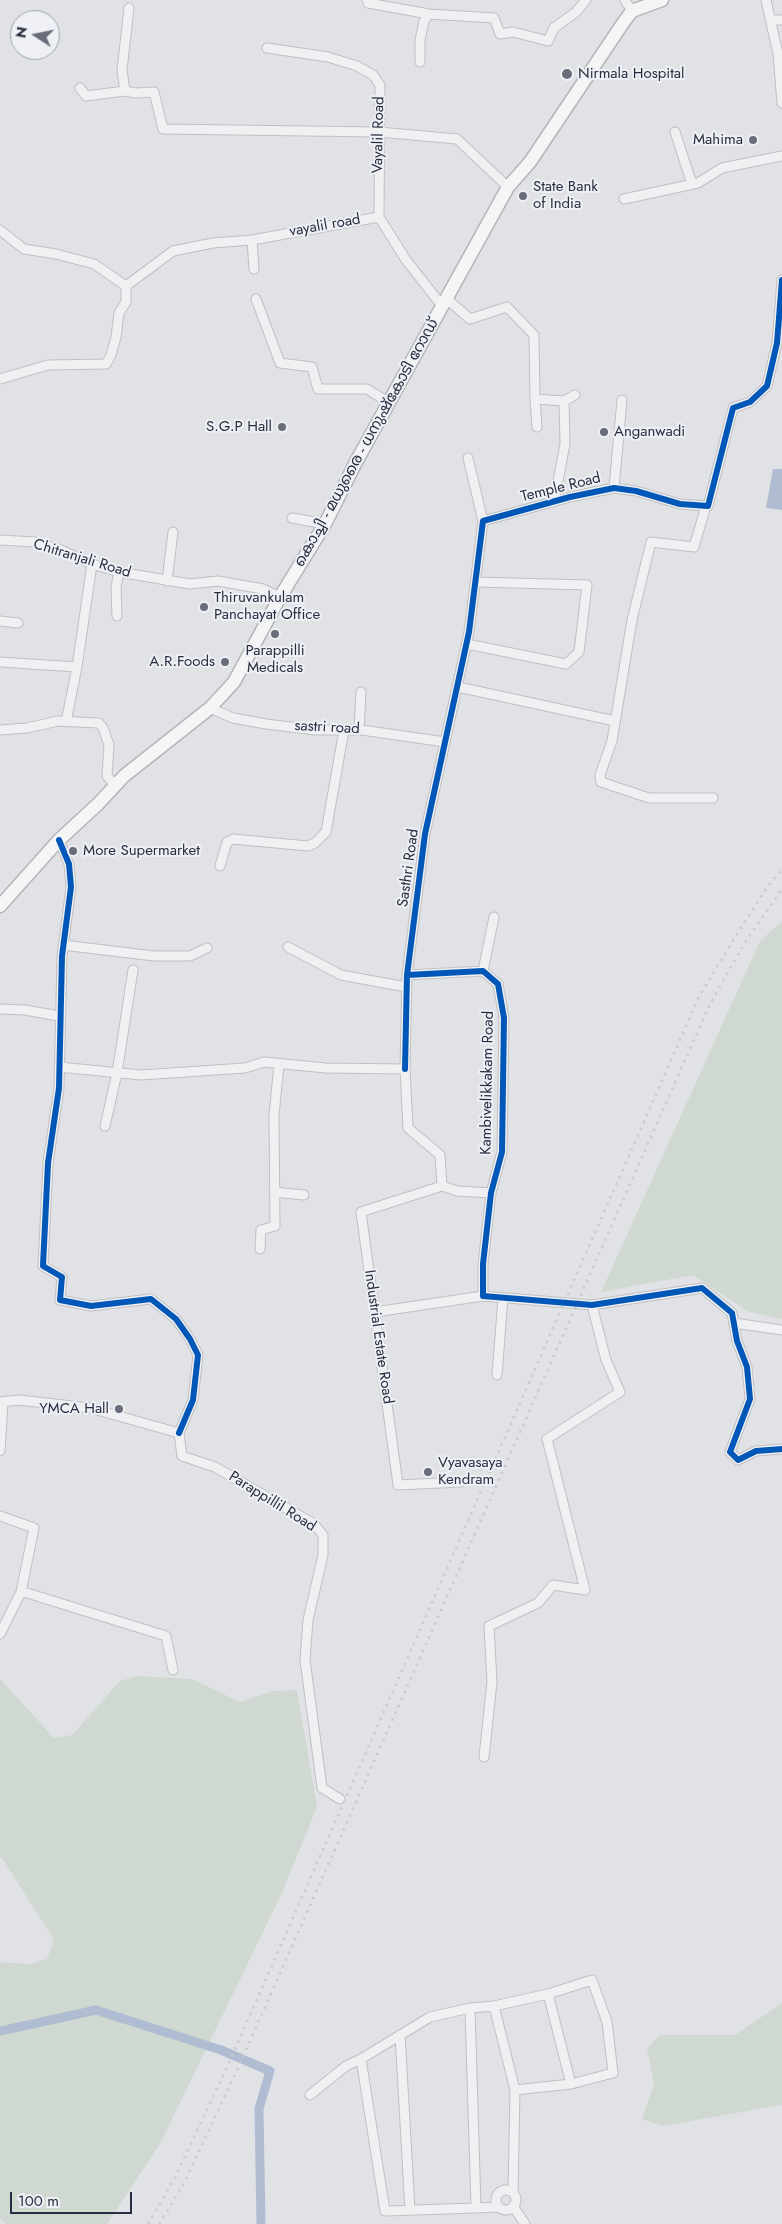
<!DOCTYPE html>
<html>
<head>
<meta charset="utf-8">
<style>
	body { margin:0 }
	#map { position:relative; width:782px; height:2224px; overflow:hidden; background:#e1e2e6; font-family:Jost,sans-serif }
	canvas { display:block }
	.north { position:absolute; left:10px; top:10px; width:50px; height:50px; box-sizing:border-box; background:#eef0f6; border:1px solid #9fa2ad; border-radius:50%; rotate:281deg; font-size:14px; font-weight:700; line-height:20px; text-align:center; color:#282e3f }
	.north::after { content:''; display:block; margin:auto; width:18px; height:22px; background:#696d79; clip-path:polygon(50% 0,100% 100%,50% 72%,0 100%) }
	.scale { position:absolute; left:10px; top:2192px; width:122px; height:22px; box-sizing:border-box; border:2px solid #282e3f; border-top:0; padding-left:6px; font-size:15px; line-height:18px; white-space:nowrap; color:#282e3f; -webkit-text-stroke:4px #eef0f6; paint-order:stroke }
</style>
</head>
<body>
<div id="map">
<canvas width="782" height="2224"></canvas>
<div class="north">N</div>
<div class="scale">100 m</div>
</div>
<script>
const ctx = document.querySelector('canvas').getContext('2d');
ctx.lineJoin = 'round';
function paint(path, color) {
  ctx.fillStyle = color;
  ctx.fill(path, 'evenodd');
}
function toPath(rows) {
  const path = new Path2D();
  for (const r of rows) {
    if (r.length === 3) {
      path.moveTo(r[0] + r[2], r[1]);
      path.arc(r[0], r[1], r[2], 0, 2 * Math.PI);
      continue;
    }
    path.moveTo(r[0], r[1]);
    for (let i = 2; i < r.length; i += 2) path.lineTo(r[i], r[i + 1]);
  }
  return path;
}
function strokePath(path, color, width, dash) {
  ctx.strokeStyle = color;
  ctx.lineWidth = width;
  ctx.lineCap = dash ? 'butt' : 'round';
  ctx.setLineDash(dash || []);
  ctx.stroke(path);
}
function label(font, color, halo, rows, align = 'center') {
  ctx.font = font + ' Jost,"Noto Sans Malayalam",sans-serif';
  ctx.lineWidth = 4;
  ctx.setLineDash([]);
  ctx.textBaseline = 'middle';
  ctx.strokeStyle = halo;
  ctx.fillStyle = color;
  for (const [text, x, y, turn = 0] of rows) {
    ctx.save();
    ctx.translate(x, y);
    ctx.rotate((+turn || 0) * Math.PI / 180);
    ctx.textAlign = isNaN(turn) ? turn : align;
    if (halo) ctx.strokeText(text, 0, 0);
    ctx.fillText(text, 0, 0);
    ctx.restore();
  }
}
const green = toPath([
	[782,921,782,1319,749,1312,693,1275,601,1292,760,941],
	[137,1676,192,1679,240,1702,273,1691,297,1690,317,1807,282,1893,160,2144,107,2224,6,2224,0,2219,0,1962,30,1964,47,1959,54,1940,2,1858,0,1858,0,1679,54,1738,72,1735,120,1681],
	[782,2003,782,2105,662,2126,642,2119,654,2084,647,2049,659,2035,735,2035]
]);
const water = toPath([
	[773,469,782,469,782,510,766,508]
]);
const canal = toPath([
	[0,2031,96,2010,221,2050,270,2071,259,2109,261,2224]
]);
const minor = toPath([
	[367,0,368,3,429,14,494,18,500,34,513,32,548,41,554,28,576,12,586,0],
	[625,0,632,11],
	[766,0,778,54,782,103],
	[129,8,122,70,125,91,135,93,154,92,163,129,379,132,457,139,508,187],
	[772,20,782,20],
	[267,48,328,57,357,66,373,75,380,85,379,217],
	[420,62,420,40,424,21,429,14],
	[80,88,86,96,125,91],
	[675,132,692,184],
	[624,199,698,183,722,168,782,156],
	[0,230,24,249,56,254,94,264,126,286],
	[252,240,254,269],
	[446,298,470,319,507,307,534,335,535,399,564,401,575,395],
	[256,299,280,363,312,367,318,389,367,389,388,402],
	[0,379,48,365,106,364,111,355,116,337,119,313,126,302,126,286,173,251,213,243,252,240,379,217,406,260,443,307],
	[535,399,537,427],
	[468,458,483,521],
	[614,488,622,400],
	[554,502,565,444,564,401],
	[706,506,694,547,651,542,632,620,612,741,600,775,601,782,649,798,713,798],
	[292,518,325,524],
	[0,540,35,542,61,550,92,564,119,572,190,584,218,581,263,589,280,597],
	[167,581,173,532],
	[117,616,116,587,119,572],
	[0,621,18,623],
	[467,644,566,664,579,652,587,585,476,582],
	[0,662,77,667,66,722],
	[77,667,92,564],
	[458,687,615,721],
	[210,708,233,718,266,724,315,730,362,730,445,742],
	[0,730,27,728,58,721,99,723,103,728,109,745,107,776,115,785],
	[359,730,361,692],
	[59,840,69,864,71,887,62,956,59,1088,48,1163,43,1266,62,1277,60,1300,91,1306,151,1299,176,1319,190,1339,198,1355,193,1400,179,1433],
	[220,866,227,842,233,839,308,846,315,843,326,832,344,730],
	[63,945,154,956,190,956,207,948],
	[288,947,341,975,406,987],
	[483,971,494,917],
	[407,975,483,971,498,984,504,1018,502,1152,491,1193,483,1264,483,1296,592,1305,702,1288,732,1313,737,1341,747,1367,750,1399,730,1452,738,1460,756,1451,782,1449],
	[0,1009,25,1010,59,1016],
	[59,1067,141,1075,245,1068,264,1062,326,1068,405,1069,408,1128,440,1155,442,1186,457,1191,491,1193],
	[405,1069,407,975,425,834,469,632,483,521,570,497,614,488,636,491,680,504,708,506,733,408,750,402,767,386,777,343,782,280],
	[105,1126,117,1073,133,970],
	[442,1186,361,1212,398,1485,461,1482],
	[274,1192,304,1195],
	[260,1249,261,1230,275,1226,274,1115,279,1064],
	[375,1312,483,1296],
	[734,1323,782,1330],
	[497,1375,503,1298],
	[0,1402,19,1400,90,1408,179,1433,182,1456,215,1467,314,1524,323,1535,323,1555,308,1620,305,1660,322,1788,340,1799],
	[0,1451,3,1402],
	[0,1516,34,1528,21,1592],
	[0,1634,21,1592,27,1593,166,1636,173,1670],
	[484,1757,492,1682,489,1626,538,1603,553,1585,585,1590,547,1439,620,1392,606,1360,592,1305],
	[548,1994,592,1980,607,2022,613,2073,571,2084],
	[470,2008,494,2006,548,1994,571,2084,515,2090,494,2006],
	[400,2035,410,2210],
	[310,2095,346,2066,361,2059],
	[506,2200,10],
	[513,2193,515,2090],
	[513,2206,525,2224],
	[476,2208,470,2008,430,2017,361,2059,385,2211,476,2208,498,2207]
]);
const highway = toPath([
	[0,906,59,840,98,804,124,776,210,708,234,682,280,597,325,524,356,462,508,187,530,162,623,23,632,11,662,0]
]);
const rail = toPath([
	[148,2224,175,2177,228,2065,699,997,735,937,768,886,782,869],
	[159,2224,183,2185,238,2068,710,1004,746,941,782,889]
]);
const cycleway = toPath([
	[59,840,69,864,71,887,62,956,59,1088,48,1163,43,1266,62,1277,60,1300,91,1306,151,1299,176,1319,190,1339,198,1355,193,1400,179,1433],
	[407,975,483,971,498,984,504,1018,502,1152,491,1193,483,1264,483,1296,592,1305,702,1288,732,1313,737,1341,747,1367,750,1399,730,1452,738,1460,756,1451,782,1449],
	[405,1069,407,975,425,834,469,632,483,521,570,497,614,488,636,491,680,504,708,506,733,408,750,402,767,386,777,343,782,280]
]);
const markers = [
	[567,74,6,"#696d79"],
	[753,140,5,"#696d79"],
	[523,196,5,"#696d79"],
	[282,427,5,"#696d79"],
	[604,432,5,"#696d79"],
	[204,607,5,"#696d79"],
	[275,634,5,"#696d79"],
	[225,662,5,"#696d79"],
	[73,851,5,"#696d79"],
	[119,1409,5,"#696d79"],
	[428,1472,5,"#696d79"]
];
const poiNames = [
	["Nirmala Hospital",578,74],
	["Mahima",743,140,"right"],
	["State Bank",533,187],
	["of India",533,204],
	["S.G.P Hall",272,427,"right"],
	["Anganwadi",614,432],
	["Thiruvankulam",214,598],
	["Panchayat Office",214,615],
	["Parappilli",275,651,"center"],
	["Medicals",275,668,"center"],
	["A.R.Foods",215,662,"right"],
	["More Supermarket",83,851],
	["YMCA Hall",109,1409,"right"],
	["Vyavasaya",438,1463],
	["Kendram",438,1480]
];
const streetNames = [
	["Vayalil Road",379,135,-89],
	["vayalil road",325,226,-10],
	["കൊച്ചി - മധുരൈ - ധനുഷ്‌കോടി റോഡ്",367,443,-61],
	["Temple Road",561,488,-14],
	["Chitranjali Road",82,559,17],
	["sastri road",327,728,3],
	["Sasthri Road",409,868,-82],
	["Kambivelikkakam Road",488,1083,-89],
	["Industrial Estate Road",378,1337,82],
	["Parappillil Road",272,1502,32]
];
paint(green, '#d0d9d1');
paint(water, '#afbcd1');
strokePath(canal, '#afbcd1', 9);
strokePath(minor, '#bfc0c4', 11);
strokePath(highway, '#b3b5ba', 15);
strokePath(minor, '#f0f0f2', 9);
strokePath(highway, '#f5f5f6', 12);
strokePath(rail, '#c9cbce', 2.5, [2.5, 5]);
strokePath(cycleway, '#0057b8', 6);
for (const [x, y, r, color] of markers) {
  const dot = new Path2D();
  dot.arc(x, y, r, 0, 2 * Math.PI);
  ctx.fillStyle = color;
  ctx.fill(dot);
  strokePath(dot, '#eef0f6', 2);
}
label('15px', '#282e3f', '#eef0f6', poiNames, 'left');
label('15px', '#282e3f', '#eef0f6', streetNames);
</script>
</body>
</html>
